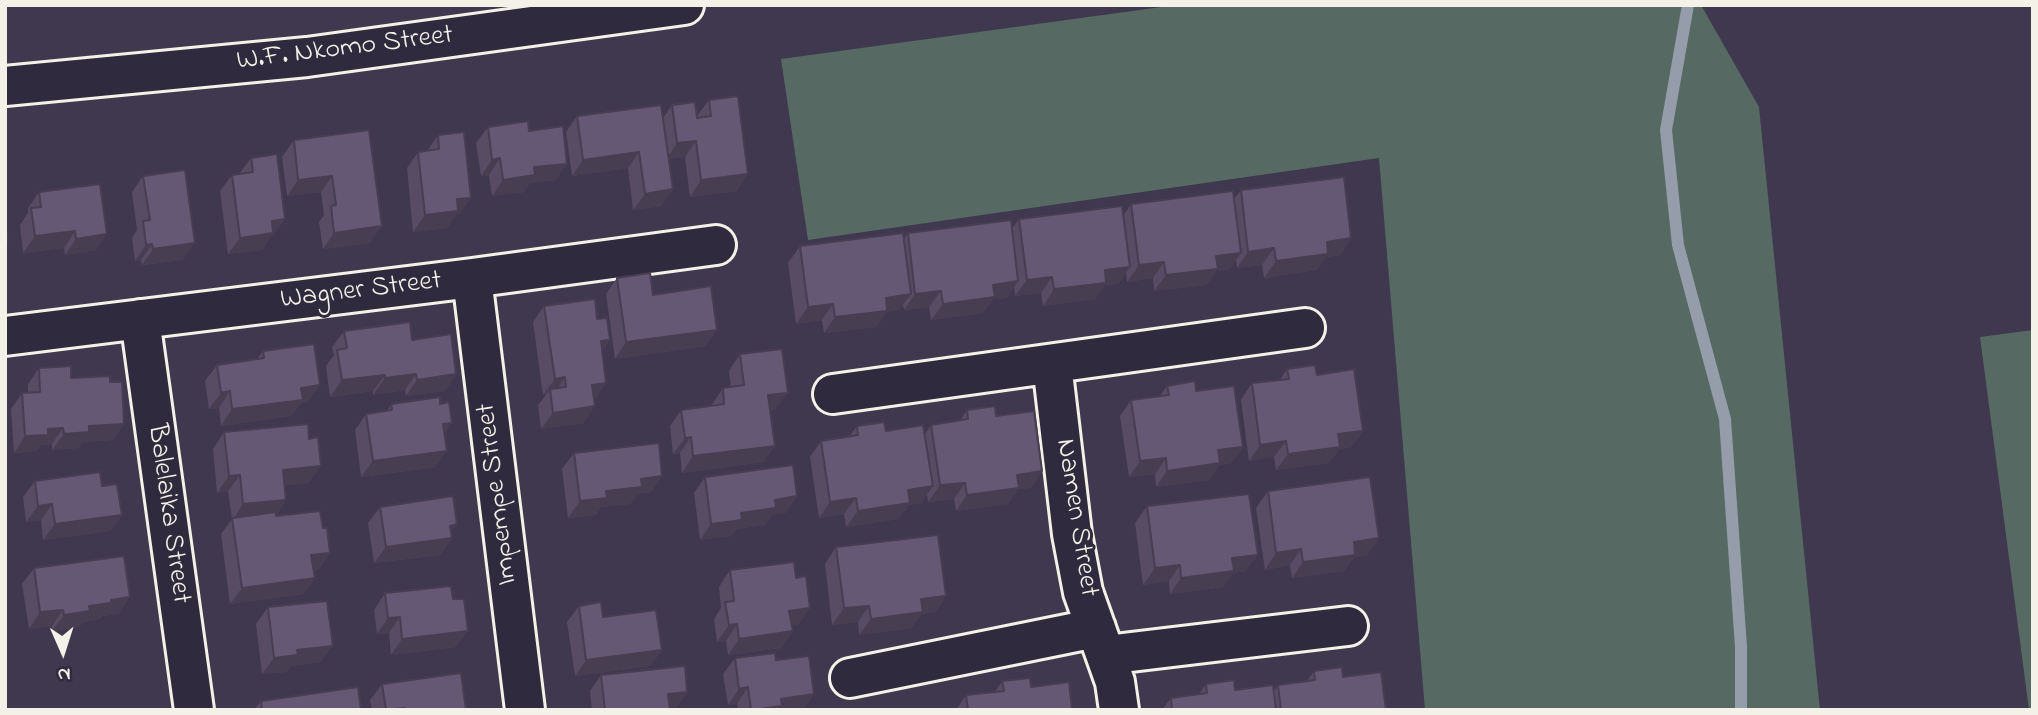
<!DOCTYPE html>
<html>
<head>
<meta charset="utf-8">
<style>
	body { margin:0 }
	#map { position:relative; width:2038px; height:715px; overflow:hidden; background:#3f384e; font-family:"Indie Flower",sans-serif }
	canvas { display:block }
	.frame { position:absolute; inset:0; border:7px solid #f4f1e8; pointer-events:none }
	.north { position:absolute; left:28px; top:617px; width:70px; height:70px; -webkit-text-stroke:5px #2f2a3d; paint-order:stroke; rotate:177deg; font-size:19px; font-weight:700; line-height:28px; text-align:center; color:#f4f1e8 }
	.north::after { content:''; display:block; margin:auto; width:24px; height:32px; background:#f4f1e8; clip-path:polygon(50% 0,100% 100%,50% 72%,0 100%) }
</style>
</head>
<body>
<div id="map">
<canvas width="2038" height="715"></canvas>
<div class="frame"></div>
<div class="north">N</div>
</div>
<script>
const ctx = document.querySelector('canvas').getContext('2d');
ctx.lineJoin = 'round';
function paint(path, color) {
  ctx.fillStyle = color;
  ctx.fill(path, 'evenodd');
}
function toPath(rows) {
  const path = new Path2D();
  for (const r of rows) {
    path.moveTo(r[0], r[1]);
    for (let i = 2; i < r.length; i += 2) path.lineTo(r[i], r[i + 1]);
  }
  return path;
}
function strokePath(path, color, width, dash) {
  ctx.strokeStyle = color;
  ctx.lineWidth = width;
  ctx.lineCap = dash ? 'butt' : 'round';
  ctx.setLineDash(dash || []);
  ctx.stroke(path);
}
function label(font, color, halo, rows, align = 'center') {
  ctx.font = font + ' "Indie Flower",sans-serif';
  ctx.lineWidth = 6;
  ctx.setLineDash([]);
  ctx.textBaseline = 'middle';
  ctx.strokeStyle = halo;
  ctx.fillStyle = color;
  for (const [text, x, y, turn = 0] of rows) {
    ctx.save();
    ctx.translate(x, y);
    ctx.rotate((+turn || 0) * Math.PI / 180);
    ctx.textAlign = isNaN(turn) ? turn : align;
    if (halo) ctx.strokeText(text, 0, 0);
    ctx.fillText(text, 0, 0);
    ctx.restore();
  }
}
const green = toPath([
	[1176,5,1701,5,1759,107,1820,710,1425,710,1379,158,808,240,781,59],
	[2033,330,2033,710,2029,710,1980,337]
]);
const stream = toPath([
	[1688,5,1666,130,1678,245,1725,419,1741,647,1741,710]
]);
const minor = toPath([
	[472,278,525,710],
	[140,319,194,710],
	[5,336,472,278,716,245],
	[1052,364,1072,534,1083,592,1115,682,1119,710],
	[833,394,1305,328],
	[1106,655,1348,626],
	[850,678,1096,628]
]);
const major = toPath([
	[5,86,307,57,684,5]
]);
const wall = toPath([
	[709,100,737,191,690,197,685,157,669,159,673,189,661,206,633,210,628,168,572,176,566,132,577,116,663,118,672,105,698,118,697,116],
	[488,127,529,131,556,180,530,183,524,192,492,196,489,175,481,176,476,143],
	[369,130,370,243,323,249,319,222,324,215,321,192,287,196,282,157,294,140],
	[438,135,471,198,459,214,456,214,447,228,413,232,407,168,418,152,427,151],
	[251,158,274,235,271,236,262,250,228,254,220,191,232,175,239,174],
	[143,176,183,260,142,265,141,260,135,261,132,238,137,230,132,192],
	[1241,190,1351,238,1340,255,1326,257,1316,270,1264,278,1262,265,1237,268,1236,260,1230,269,1216,271,1206,285,1154,291,1153,278,1127,282,1126,272,1118,284,1105,285,1095,299,1043,306,1041,293,1015,296,1014,287,1007,298,993,299,983,313,931,320,929,307,904,310,903,305,899,310,886,312,876,327,824,333,822,320,796,324,788,263,800,246,904,239,908,233,1012,229,1019,219,1123,216,1131,204,1234,199],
	[39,192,96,250,65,255,64,248,23,253,20,225,28,213,28,208],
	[617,278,653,295,706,346,615,359,606,294],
	[544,306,597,319,610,340,602,351,606,383,594,400,584,423,541,429,538,405,546,395,543,395,533,322],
	[344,331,412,340,456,374,445,391,406,396,405,390,373,395,373,391,330,397,326,366,334,355,332,347],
	[263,351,308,402,301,403,291,416,221,426,219,408,209,409,205,381,217,365,257,359],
	[740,354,776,409,770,410,764,462,682,473,680,453,673,454,670,426,681,410,711,406,723,388,731,387,729,371],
	[39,368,71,378,110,382,124,424,113,440,82,442,78,448,52,450,52,444,41,445,37,451,14,453,11,409,22,393,28,393,28,384],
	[1287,369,1317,375,1363,431,1351,447,1339,449,1329,463,1276,470,1274,457,1249,461,1241,400,1252,383,1280,380],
	[1167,386,1196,391,1243,447,1231,463,1219,465,1209,480,1156,487,1155,474,1129,477,1120,416,1131,400,1160,396],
	[391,404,445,434,436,467,361,477,355,430,366,414,387,411],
	[967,410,996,416,1042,471,1031,488,1018,489,1008,504,956,511,954,499,928,502,927,494,921,503,909,505,898,519,846,527,844,514,819,518,810,457,821,441,849,437,857,426,886,431,925,434,931,425,960,421],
	[224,432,309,483,285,485,286,500,276,515,276,516,323,528,330,553,319,569,314,570,315,578,303,594,230,604,221,534,232,519,228,491,217,493,213,449],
	[574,453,662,476,651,492,637,494,630,504,601,507,596,515,568,518,562,469],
	[705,477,797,496,785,513,772,515,765,525,736,529,731,536,700,540,694,493],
	[35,481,102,486,122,515,110,531,43,540,41,520,26,522,23,497],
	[1268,491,1379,538,1367,555,1354,557,1344,571,1292,578,1290,565,1265,570,1256,508],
	[1147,506,1246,571,1233,573,1223,587,1170,594,1169,581,1143,585,1135,523],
	[380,507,451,533,452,538,440,555,374,563,368,523],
	[836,547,946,596,935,612,921,614,911,628,859,635,858,622,832,625,825,564],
	[34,568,119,614,102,616,100,619,83,622,79,627,52,631,52,626,29,629,22,584],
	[730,570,799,624,792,625,793,631,781,648,728,655,726,641,717,642,714,619,721,608,719,587],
	[385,593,456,647,391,655,389,633,377,634,374,610],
	[579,606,603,617,662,650,650,666,575,676,567,622],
	[268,607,321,662,290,666,286,672,262,674,256,624],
	[735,658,776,660,814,694,803,710,738,710,737,704,728,705,723,674],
	[1314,671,1343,677,1386,710,1162,710,1171,698,1199,694,1206,684,1235,690,1274,691,1278,685,1307,681],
	[601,675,687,692,676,708,670,710,592,710,590,691],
	[1002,681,1031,687,1072,710,956,710,966,695,995,692],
	[382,684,466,710,372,710,370,700],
	[261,701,361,710,254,710]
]);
const shadedWall = toPath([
	[696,141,685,157,666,160,677,143],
	[639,152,628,168,572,176,583,160],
	[500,158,489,175,481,176,492,160],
	[567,164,556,180,530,183,524,192,492,196,503,180,534,167],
	[748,174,737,191,690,197,701,180],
	[332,176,321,192,287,196,298,180],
	[673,189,661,206,633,210,645,194],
	[471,198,459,214,456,214,447,228,413,232,425,215,457,199],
	[285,219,274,235,271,236,262,250,228,254,240,238,272,221],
	[382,226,370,243,323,249,334,233],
	[75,231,64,248,23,253,35,236],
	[107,234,96,250,65,255,76,239],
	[1351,238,1340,255,1326,257,1316,270,1264,278,1276,261,1327,242],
	[195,243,183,260,142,265,153,249],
	[152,244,141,260,135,261,146,245],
	[1274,248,1262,265,1237,268,1248,252],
	[1241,253,1230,269,1216,271,1206,285,1154,291,1166,275,1216,256],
	[1164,262,1153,278,1127,282,1139,265],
	[1130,267,1118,284,1105,285,1095,299,1043,306,1054,289,1105,270],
	[1052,277,1041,293,1015,296,1027,280],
	[1018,281,1007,298,993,299,983,313,931,320,943,304,993,285],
	[941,291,929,307,904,310,915,294],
	[911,294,899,310,886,312,876,327,824,333,835,317,886,298],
	[833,304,822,320,796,324,808,307],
	[717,330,706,346,615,359,626,342],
	[610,340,598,356,601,341],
	[416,374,405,390,373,395,385,378],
	[456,374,445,391,406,396,417,380],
	[385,375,373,391,330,397,342,380],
	[565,377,554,394,550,389,546,395,543,395,555,379],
	[606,383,595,400,580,401,592,385],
	[320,385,308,402,301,403,291,416,221,426,232,409,301,388],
	[230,391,219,408,209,409,221,393],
	[788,393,776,409,757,411,768,395],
	[595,406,584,423,541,429,553,413],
	[452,423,441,440,443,424],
	[124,424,113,440,82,442,78,448,52,450,64,434,89,426],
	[63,428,52,444,41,445,37,451,14,453,25,436,48,429],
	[1363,431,1351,447,1339,449,1329,463,1276,470,1288,454,1338,434],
	[691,437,680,453,673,454,685,438],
	[1286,441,1274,457,1249,461,1260,445],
	[775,446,764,462,682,473,693,456],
	[1243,447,1231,463,1219,465,1209,480,1156,487,1167,471,1218,450],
	[447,451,436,467,361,477,373,461],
	[1166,458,1155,474,1129,477,1140,461],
	[321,466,309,483,271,487,283,470],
	[1042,471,1031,488,1018,489,1008,504,956,511,967,495,1017,475],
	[240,475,228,491,217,493,229,476],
	[662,476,651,492,637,494,630,504,601,507,596,515,568,518,580,501,641,479],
	[965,483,954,499,928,502,940,485],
	[933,486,921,503,909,505,898,519,846,527,858,511,908,490],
	[797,496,785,513,772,515,765,525,736,529,731,536,700,540,711,524,775,500],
	[856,498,844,514,819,518,830,502],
	[286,500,275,516,232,521,243,504],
	[52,504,41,520,26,522,38,506],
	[122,515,110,531,43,540,55,524],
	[457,524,447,539,452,538,440,555,374,563,386,547,450,526],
	[1379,538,1367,555,1354,557,1344,571,1292,578,1303,562,1354,542],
	[1301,549,1290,565,1265,570,1276,553],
	[330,553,319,569,300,572,311,555],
	[1258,555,1246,571,1233,573,1223,587,1170,594,1181,578,1232,558],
	[1180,565,1169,581,1143,585,1155,568],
	[315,578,303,594,230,604,242,588],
	[946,596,935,612,921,614,911,628,859,635,871,619,921,599],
	[130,597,119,614,102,616,100,619,83,622,79,627,52,631,64,615,111,600],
	[869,606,858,622,832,625,844,608],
	[810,608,799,624,778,627,789,611],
	[63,610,52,626,29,629,40,612],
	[400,617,389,633,377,634,388,618],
	[737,624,726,641,717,642,729,625],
	[468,631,456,647,391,655,402,639],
	[793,631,781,648,728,655,739,639],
	[333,646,321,662,290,666,286,672,262,674,274,658,297,650],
	[662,650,650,666,575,676,586,660],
	[748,687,737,704,728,705,739,689],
	[687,692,676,708,665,710,668,694],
	[814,694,803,710,751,710,781,699]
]);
const building = toPath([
	[738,96,748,174,701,180,696,141,677,143,672,105,695,102,697,118,711,116,709,100,738,96],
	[661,105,673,189,645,194,639,152,583,160,577,116,661,105],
	[528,121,529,131,563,126,567,164,534,167,535,175,503,180,500,158,492,160,488,127,528,121],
	[369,130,382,226,334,233,331,206,336,205,332,176,298,180,294,140,369,130],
	[464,132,471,198,457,199,458,211,425,215,418,152,439,149,438,135,464,132],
	[277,154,285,219,272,221,273,233,240,238,232,175,253,172,251,158,277,154],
	[185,170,195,243,153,249,152,244,146,245,143,221,150,220,143,176,185,170],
	[1344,177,1351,238,1327,242,1328,254,1276,261,1274,248,1248,252,1241,190,1344,177],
	[100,184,107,234,76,239,75,231,35,236,31,208,41,207,39,192,100,184],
	[1233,191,1241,253,1216,256,1218,269,1191,272,1166,275,1164,262,1139,265,1131,204,1233,191],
	[1122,206,1130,267,1105,270,1106,283,1054,289,1052,277,1027,280,1019,219,1122,206],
	[1011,220,1018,281,993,285,995,297,943,304,941,291,915,294,908,233,1011,220],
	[5,223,8,241,5,241,5,223],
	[903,233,911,294,886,298,887,311,835,317,833,304,808,307,800,246,903,233],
	[650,273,653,295,711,286,717,330,626,342,617,278,650,273],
	[595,299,597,319,607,318,610,340,601,341,606,383,592,385,595,406,553,413,550,389,566,387,565,377,555,379,544,306,595,299],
	[410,322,412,340,451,334,456,374,417,380,416,374,385,378,385,375,342,380,337,350,347,348,344,331,410,322],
	[314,344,320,385,301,388,303,400,232,409,230,391,221,393,217,365,264,358,263,351,314,344],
	[782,349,788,393,768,395,775,446,693,456,691,437,685,438,681,410,724,404,723,388,744,385,740,354,782,349],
	[1315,365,1317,375,1354,369,1363,431,1338,434,1340,447,1288,454,1286,441,1260,445,1252,383,1289,379,1287,369,1315,365],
	[71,366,71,378,110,376,110,382,122,382,124,424,89,426,89,432,64,434,63,428,48,429,48,435,25,436,22,393,40,392,39,368,71,366],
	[1195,381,1196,391,1234,386,1243,447,1218,450,1220,463,1167,471,1166,458,1140,461,1131,400,1169,395,1167,386,1195,381],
	[440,397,440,404,449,402,452,423,443,424,447,451,373,461,366,414,392,410,391,404,440,397],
	[995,406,996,416,1034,411,1042,471,1017,475,1019,488,967,495,965,483,940,485,931,425,968,419,967,410,995,406],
	[884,422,886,431,923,425,933,486,908,490,910,503,883,507,858,511,856,498,830,502,821,441,858,435,857,426,884,422],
	[308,424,309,439,318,437,321,466,283,470,286,500,243,504,240,475,229,476,224,432,308,424],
	[659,443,662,476,641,479,642,487,606,491,607,498,580,501,574,453,659,443],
	[793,465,797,496,775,500,776,508,741,513,742,520,711,524,705,477,793,465],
	[100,472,102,486,117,484,122,515,55,524,52,504,38,506,35,481,100,472],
	[1370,477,1379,538,1354,542,1355,555,1303,562,1301,549,1276,553,1268,491,1370,477],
	[1249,494,1258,555,1232,558,1234,571,1181,578,1180,565,1155,568,1147,506,1249,494],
	[453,496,457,524,450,526,452,538,386,547,380,507,453,496],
	[320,511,323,528,327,528,330,553,311,555,315,578,242,588,232,518,276,512,276,516,320,511],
	[938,535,946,596,921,599,923,612,871,619,869,606,844,608,836,547,938,535],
	[124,556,130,597,111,600,111,603,89,606,90,611,64,615,63,610,40,612,34,568,124,556],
	[794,562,796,578,806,576,810,608,789,611,793,631,739,639,737,624,729,625,725,602,734,601,730,570,794,562],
	[451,586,453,599,464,599,468,631,402,639,400,617,388,618,385,593,451,586],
	[327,601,333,646,297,650,298,655,274,658,268,607,327,601],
	[601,602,603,617,656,610,662,650,586,660,579,606,601,602],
	[775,653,776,660,809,656,814,694,781,699,782,706,751,710,748,687,739,689,735,658,775,653],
	[685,666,687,692,668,694,670,710,605,710,601,675,685,666],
	[1342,667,1343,677,1381,672,1386,710,1281,710,1278,685,1315,680,1314,671,1342,667],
	[461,673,466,710,405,710,405,708,386,710,382,684,461,673],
	[1030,678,1031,687,1069,682,1072,710,968,710,966,695,1004,691,1002,681,1030,678],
	[1234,680,1235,690,1273,685,1276,710,1172,710,1171,698,1207,693,1206,684,1234,680],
	[358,687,361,710,262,710,261,701,358,687]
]);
const streetNames = [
	["W.F. Nkomo Street",345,50,-7],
	["Wagner Street",361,292,-7],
	["Impempe Street",499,494,-97],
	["Balelaika Street",167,514,82],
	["Namen Street",1075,518,81]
];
paint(green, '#566962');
strokePath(stream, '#959daa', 12);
strokePath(minor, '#f4f1e8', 44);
strokePath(major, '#f4f1e8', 44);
strokePath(minor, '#2f2a3d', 38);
strokePath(major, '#2f2a3d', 38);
paint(wall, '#574c64');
paint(shadedWall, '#473e51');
paint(building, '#655874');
strokePath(building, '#473e51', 2);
label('28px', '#f4f1e8', '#2f2a3d', streetNames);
</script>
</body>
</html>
